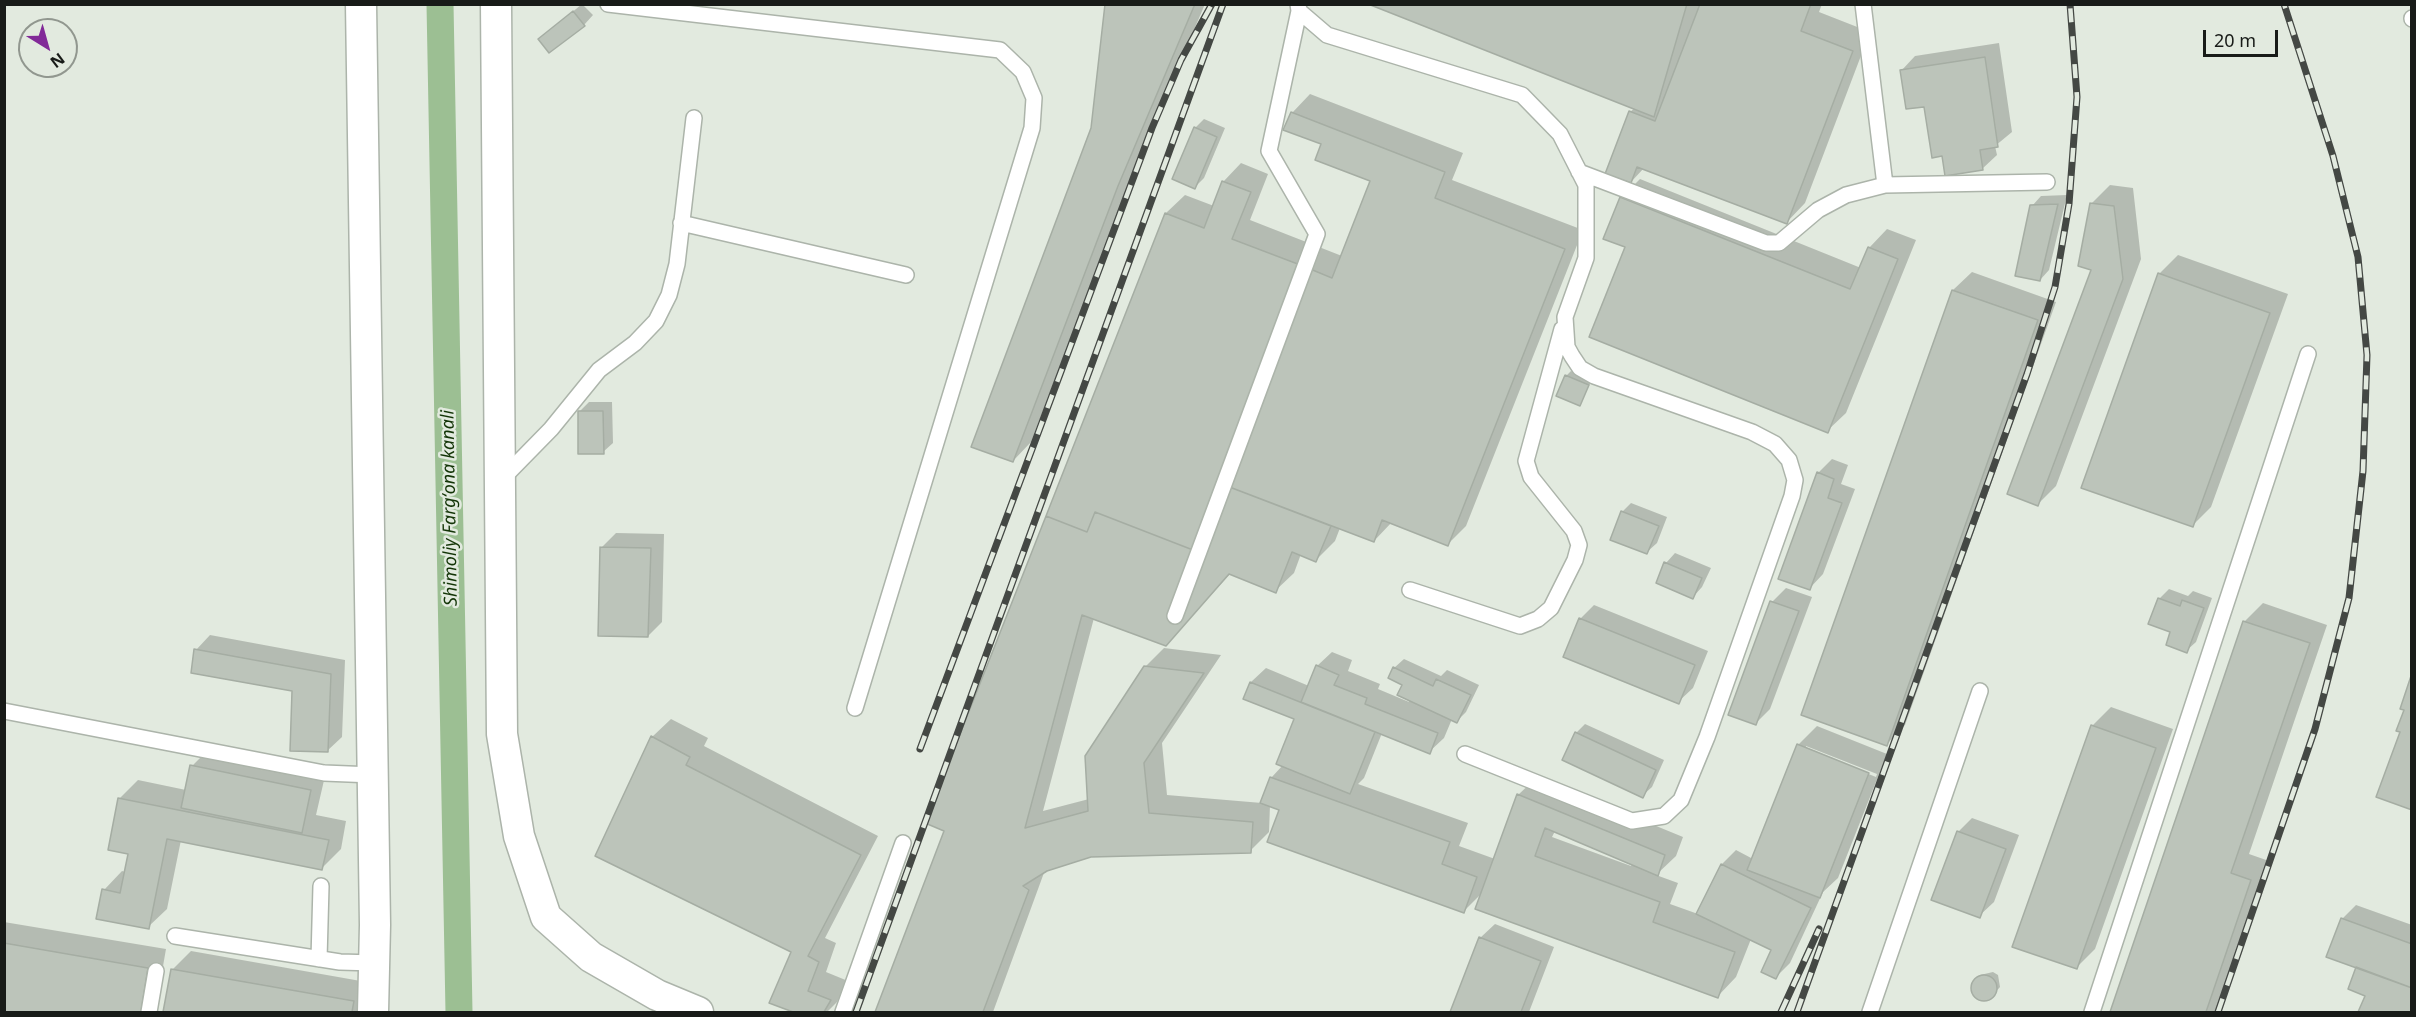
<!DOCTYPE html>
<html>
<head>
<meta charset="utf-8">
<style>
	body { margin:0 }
	#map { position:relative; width:2416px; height:1017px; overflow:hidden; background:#e2eadf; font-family:"Noto Sans",sans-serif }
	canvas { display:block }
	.frame { position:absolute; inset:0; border:6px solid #181b18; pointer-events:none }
	.north { position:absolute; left:18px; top:18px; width:60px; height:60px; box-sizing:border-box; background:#e2eadf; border:2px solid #91978f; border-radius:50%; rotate:143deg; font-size:16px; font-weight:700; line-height:24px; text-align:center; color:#181b18 }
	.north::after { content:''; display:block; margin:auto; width:21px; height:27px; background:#822a98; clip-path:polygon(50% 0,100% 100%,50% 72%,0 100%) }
	.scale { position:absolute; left:2203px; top:30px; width:75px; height:27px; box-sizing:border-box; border:3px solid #181b18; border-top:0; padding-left:8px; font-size:18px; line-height:21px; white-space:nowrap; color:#181b18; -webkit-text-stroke:4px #e2eadf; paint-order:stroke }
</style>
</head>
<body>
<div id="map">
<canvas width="2416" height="1017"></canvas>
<div class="frame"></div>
<div class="north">N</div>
<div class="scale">20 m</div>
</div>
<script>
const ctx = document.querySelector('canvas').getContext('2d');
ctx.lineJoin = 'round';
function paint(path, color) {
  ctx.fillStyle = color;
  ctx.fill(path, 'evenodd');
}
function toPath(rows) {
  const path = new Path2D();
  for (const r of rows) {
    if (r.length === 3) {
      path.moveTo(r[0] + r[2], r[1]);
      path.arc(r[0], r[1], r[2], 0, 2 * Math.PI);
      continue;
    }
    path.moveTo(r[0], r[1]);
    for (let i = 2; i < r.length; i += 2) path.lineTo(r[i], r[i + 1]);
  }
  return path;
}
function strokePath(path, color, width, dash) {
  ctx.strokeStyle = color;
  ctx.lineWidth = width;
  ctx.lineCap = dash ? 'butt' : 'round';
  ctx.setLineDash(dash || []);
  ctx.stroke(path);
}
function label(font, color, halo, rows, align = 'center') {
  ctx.font = font + ' "Noto Sans",sans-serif';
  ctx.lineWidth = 5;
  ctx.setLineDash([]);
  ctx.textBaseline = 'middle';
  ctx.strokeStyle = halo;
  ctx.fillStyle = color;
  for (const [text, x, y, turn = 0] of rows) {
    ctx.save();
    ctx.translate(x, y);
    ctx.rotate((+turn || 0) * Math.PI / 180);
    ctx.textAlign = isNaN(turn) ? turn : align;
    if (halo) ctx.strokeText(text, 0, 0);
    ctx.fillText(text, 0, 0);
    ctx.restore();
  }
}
const shadow = toPath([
	[582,4,593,15,584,25,540,39],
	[1107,4,1205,4,1136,166,1031,442,1013,461,1092,129],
	[1372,4,1822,4,1819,12,1870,32,1805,203,1787,222,1644,168,1631,182,1630,112,1635,108],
	[1999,43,2012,132,1995,146,1997,155,1982,169,1943,154,1925,105,1901,71,1915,56],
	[1310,94,1463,153,1452,180,1583,230,1466,526,1448,544,1392,522,1374,541,1340,528,1335,541,1316,560,1301,554,1294,573,1275,591,1231,573,1166,645,1094,618,1043,811,1089,799,1145,667,1164,648,1221,655,1162,743,1167,795,1262,803,1271,778,1283,765,1296,719,1245,698,1251,682,1266,668,1309,686,1317,666,1332,652,1352,660,1348,671,1380,684,1378,689,1409,702,1404,684,1394,668,1404,659,1441,676,1447,670,1479,685,1466,712,1457,721,1452,719,1444,738,1429,752,1382,733,1364,778,1358,784,1468,823,1459,846,1495,859,1518,795,1537,777,1683,837,1676,856,1656,875,1678,883,1670,904,1698,914,1722,864,1736,850,1753,859,1798,745,1817,726,1887,754,1838,878,1823,892,1790,963,1776,977,1773,950,1751,939,1736,977,1718,996,1483,892,1464,911,1270,805,1269,832,1250,851,1091,856,1045,870,993,1012,876,1012,946,830,927,822,1166,213,1185,195,1214,206,1223,182,1241,163,1268,174,1250,220,1342,256,1371,180,1323,144,1292,113],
	[1806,746,1877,774,1876,777,1806,749],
	[1555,831,1632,864,1631,866,1552,837],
	[1204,119,1225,128,1204,178,1195,187,1195,128],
	[1640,179,1861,268,1869,248,1887,229,1916,240,1846,413,1827,431,1627,246,1621,198],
	[2110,185,2133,188,2141,259,2056,486,2038,504,2093,269,2091,204],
	[2067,195,2049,270,2040,280,2032,206,2041,196],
	[2178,255,2288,294,2211,507,2192,526,2159,274],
	[1972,272,2056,302,1905,725,1887,744,1953,290],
	[1571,371,1592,380,1579,405,1566,376],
	[589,402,612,402,613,443,603,452,579,412],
	[1832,459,1848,465,1841,484,1855,489,1823,574,1809,589,1818,473],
	[1631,503,1667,517,1657,543,1647,552,1622,512],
	[616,533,664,534,662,622,648,636,602,547],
	[1675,553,1711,568,1702,587,1693,597,1666,563],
	[1786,588,1812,597,1770,709,1756,723,1772,602],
	[2169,589,2188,596,2193,591,2212,598,2196,642,2186,651,2172,631,2159,599],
	[2263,603,2327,625,2249,854,2269,861,2217,1012,2111,1012,2244,622],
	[1594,605,1708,651,1693,688,1678,702,1580,619],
	[210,635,345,660,342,737,327,751,294,690,196,650],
	[2111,707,2173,729,2095,949,2076,968,2092,726],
	[671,719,708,738,704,746,878,836,825,938,836,943,826,972,848,981,837,1002,827,1012,797,1012,771,1002,793,952,652,737],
	[1585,724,1664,760,1652,787,1642,796,1576,733],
	[206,752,325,776,316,815,346,821,341,849,322,868,181,840,167,909,148,927,104,890,122,871,126,872,130,853,119,799,138,780,186,790,192,766],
	[1972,818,2019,835,1994,902,1979,916,1958,832],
	[2356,905,2412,925,2412,1012,2360,1012,2366,995,2342,919],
	[4,922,166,949,155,1012,4,1012],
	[1495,924,1554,947,1529,1012,1452,1012,1480,938],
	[191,951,372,983,367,1012,165,1012,172,970],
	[1993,972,1998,975,2000,987,1991,997,1980,999,1973,992,1972,985,1980,975]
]);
const canal = toPath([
	[440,4,459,1012]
]);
const building = toPath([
	[1105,4,1195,4,1118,186,1013,462,971,447,1091,128,1105,4],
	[1368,4,1687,4,1654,117,1368,4],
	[1700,4,1811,4,1801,31,1853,51,1787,224,1637,167,1631,183,1605,174,1629,111,1655,121,1700,4],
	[573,11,585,26,549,53,538,39,573,11],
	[1985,57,1998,147,1980,150,1983,170,1945,176,1942,156,1932,158,1924,107,1906,109,1900,70,1985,57],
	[1291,112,1445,172,1435,198,1565,249,1448,546,1382,520,1374,542,1219,483,1303,266,1332,278,1370,181,1315,160,1321,144,1283,130,1291,112],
	[1194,127,1217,137,1195,189,1172,179,1194,127],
	[1222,181,1251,192,1232,239,1303,266,1193,550,1095,512,1087,532,1046,516,1165,213,1204,228,1222,181],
	[1620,197,1850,289,1868,247,1898,259,1828,433,1589,337,1625,247,1603,239,1620,197],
	[2090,203,2114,206,2123,279,2038,506,2007,494,2091,270,2078,266,2090,203],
	[2058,204,2040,281,2015,276,2030,205,2058,204],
	[2158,273,2270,313,2193,527,2081,488,2158,273],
	[1952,290,2038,320,1887,746,1801,715,1952,290],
	[1565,375,1589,385,1580,406,1556,396,1565,375],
	[578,411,603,411,604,454,578,454,578,411],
	[1817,472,1834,479,1828,498,1842,503,1810,590,1778,579,1817,472],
	[1219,483,1331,526,1316,562,1292,552,1276,593,1229,574,1166,646,1082,615,1025,828,1088,811,1085,756,1144,666,1204,673,1144,763,1149,813,1253,822,1251,853,1091,857,1047,871,1023,886,1029,890,983,1012,875,1012,944,831,925,823,1046,516,1087,532,1095,512,1193,550,1219,483],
	[1621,511,1659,526,1647,554,1610,540,1621,511],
	[600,547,651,548,648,637,598,636,600,547],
	[1664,562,1702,578,1693,599,1656,583,1664,562],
	[2158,598,2180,606,2182,600,2204,608,2187,653,2166,645,2170,632,2148,624,2158,598],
	[1770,601,1799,611,1756,725,1728,715,1770,601],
	[1579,618,1695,665,1679,704,1563,657,1579,618],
	[2243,621,2310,643,2231,873,2251,880,2206,1012,2110,1012,2243,621],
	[194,649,331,674,328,752,290,751,292,691,191,673,194,649],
	[1316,665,1339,675,1334,685,1367,698,1365,704,1438,733,1430,754,1301,702,1316,665],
	[1393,667,1433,686,1436,679,1471,695,1457,723,1397,695,1402,685,1388,678,1393,667],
	[2412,673,2412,810,2376,797,2400,732,2396,731,2404,710,2400,709,2412,673],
	[1250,682,1375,732,1350,794,1276,764,1294,719,1243,699,1250,682],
	[2091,725,2156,748,2077,969,2012,947,2091,725],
	[1575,732,1656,770,1643,798,1562,760,1575,732],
	[651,736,690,757,686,765,861,855,808,956,819,962,808,991,831,1000,824,1012,793,1012,769,1003,791,952,595,856,651,736],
	[1797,744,1869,773,1820,898,1747,870,1797,744],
	[190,765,311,790,302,833,181,808,190,765],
	[1270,777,1450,842,1442,864,1477,877,1464,913,1267,842,1279,810,1260,803,1270,777],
	[1517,794,1665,855,1658,876,1545,828,1535,856,1660,902,1653,922,1735,952,1718,998,1475,909,1517,794],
	[118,798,329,840,322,870,167,839,149,929,96,919,102,889,120,893,128,854,108,850,118,798],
	[1957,831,2006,849,1980,918,1931,900,1957,831],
	[1721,864,1811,908,1776,979,1761,972,1771,950,1696,914,1721,864],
	[2341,918,2412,944,2412,988,2326,957,2341,918],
	[1479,937,1541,961,1521,1012,1450,1012,1479,937],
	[4,943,148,968,141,1012,4,1012,4,943],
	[2356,967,2412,988,2412,1012,2358,1012,2365,996,2348,989,2356,967],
	[171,969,354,1001,352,1012,163,1012,171,969],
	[1984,988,13]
]);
const lane = toPath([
	[608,4,1000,50,1023,72,1034,98,1032,128,855,708],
	[1298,4,1299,11,1327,35,1522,95,1560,134,1586,185,1586,258,1565,317,1567,347,1572,356,1580,368,1594,376,1752,432,1775,444,1789,460,1795,480,1792,496,1707,737,1681,800,1664,816,1632,821,1465,754],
	[1863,4,1885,185],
	[2412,18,2412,19],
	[1579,172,1766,243,1779,243,1818,210,1846,195,1885,185,2047,182],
	[681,223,906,275],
	[502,479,551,429,599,370,635,343,656,321,669,295,677,264,694,118],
	[1410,590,1520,626,1538,619,1551,608,1575,560,1579,545,1574,531,1531,477,1526,461,1562,329],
	[1175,616,1317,234,1269,151,1299,11],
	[4,711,324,773,373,775],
	[175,936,340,962,374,963],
	[319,959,321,886],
	[149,1012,156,971],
	[843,1012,903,843],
	[1870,1012,1980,691],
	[2092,1012,2308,354]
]);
const street = toPath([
	[361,4,375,925,373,1012],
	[496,4,502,734,519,836,546,917,591,957,657,995,698,1012]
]);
const rail = toPath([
	[920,749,1152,128,1181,60,1212,4],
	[856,1012,1223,4],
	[1781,1012,1819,929],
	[1797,1012,2027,374,2055,287,2069,204,2077,97,2070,4],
	[2218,1012,2315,729,2349,598,2363,471,2367,355,2358,257,2333,156,2284,4]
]);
const waterNames = [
	["Shimoliy Fargʻona kanali",450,508,-91]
];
paint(shadow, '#0003');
strokePath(canal, '#9cbf93', 27);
paint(building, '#bcc4ba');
strokePath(building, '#a5ada3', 1.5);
strokePath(lane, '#acb4aa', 18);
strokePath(street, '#acb4aa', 33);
strokePath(lane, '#fff', 15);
strokePath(street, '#fff', 30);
strokePath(rail, '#444844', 7);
strokePath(rail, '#e2eadf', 4.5, [14]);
label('italic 18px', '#133507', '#e2eadf', waterNames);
</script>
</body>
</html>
